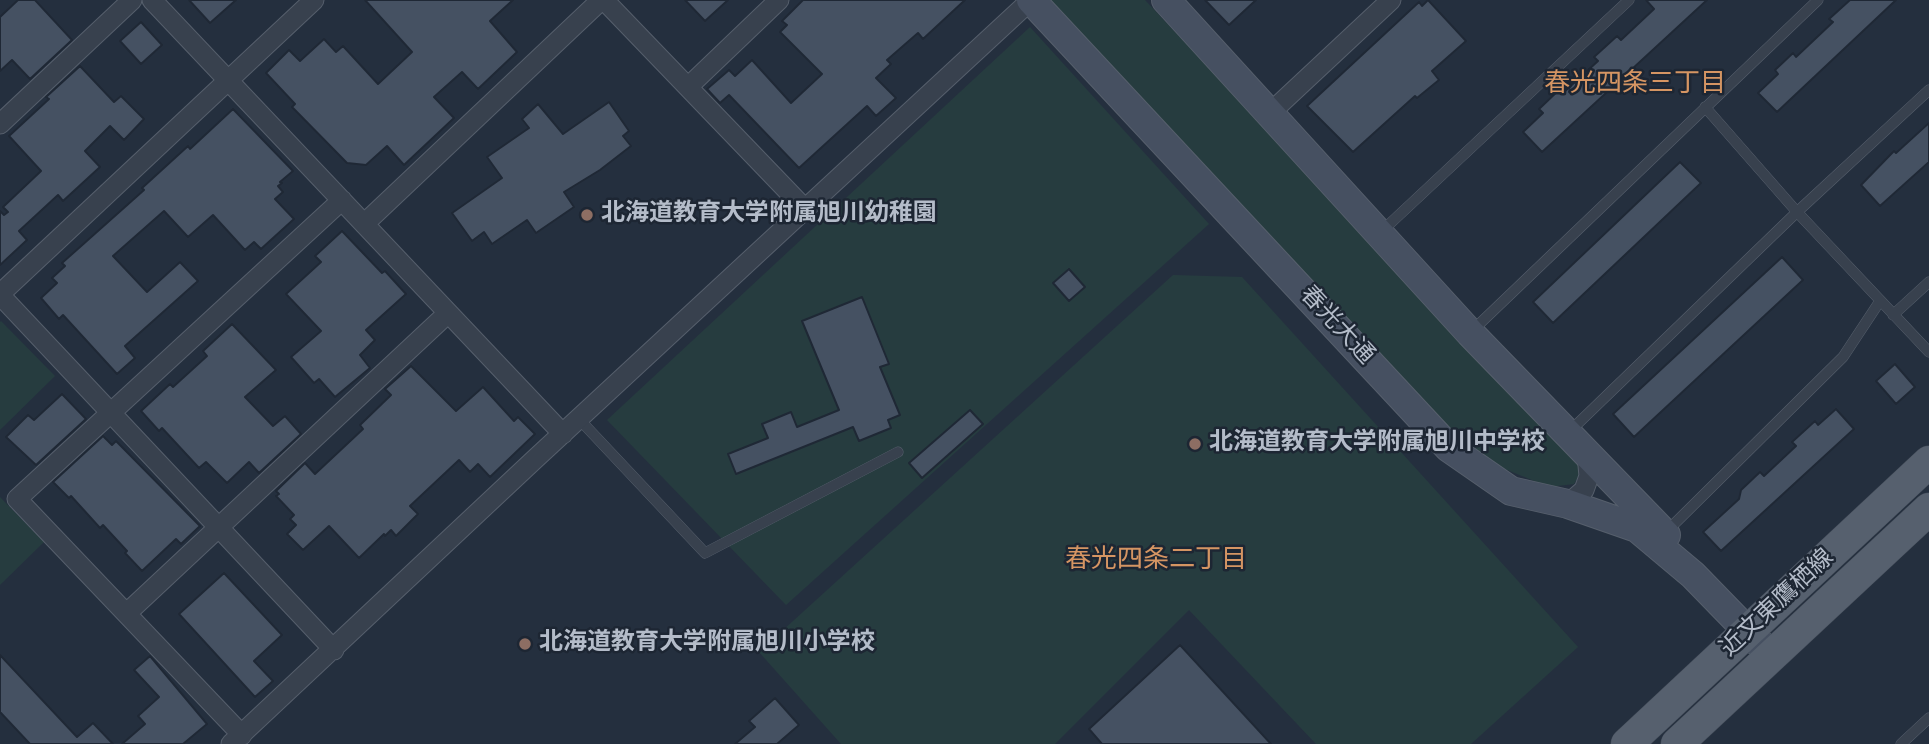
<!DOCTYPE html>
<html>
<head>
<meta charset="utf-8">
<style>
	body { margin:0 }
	canvas { display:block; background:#242f3e }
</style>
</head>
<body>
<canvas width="1929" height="744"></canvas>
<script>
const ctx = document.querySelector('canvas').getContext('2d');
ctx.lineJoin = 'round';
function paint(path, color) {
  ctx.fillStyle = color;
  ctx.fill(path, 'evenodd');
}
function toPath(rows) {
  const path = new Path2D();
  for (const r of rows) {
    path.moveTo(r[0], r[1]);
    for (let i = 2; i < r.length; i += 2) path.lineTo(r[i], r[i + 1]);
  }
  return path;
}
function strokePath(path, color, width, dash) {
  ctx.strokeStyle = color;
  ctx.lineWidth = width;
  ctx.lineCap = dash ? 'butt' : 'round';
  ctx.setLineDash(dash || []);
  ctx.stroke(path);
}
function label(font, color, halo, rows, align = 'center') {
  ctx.font = font + ' "Source Sans 3","Noto Sans JP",sans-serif';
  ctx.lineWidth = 5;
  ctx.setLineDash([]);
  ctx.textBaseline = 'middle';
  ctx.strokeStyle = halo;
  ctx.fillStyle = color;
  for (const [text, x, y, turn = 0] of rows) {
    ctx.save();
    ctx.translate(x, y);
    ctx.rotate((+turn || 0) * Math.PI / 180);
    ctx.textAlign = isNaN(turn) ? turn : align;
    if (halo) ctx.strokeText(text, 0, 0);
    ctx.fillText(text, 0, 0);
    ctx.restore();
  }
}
const green = toPath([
	[1045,0,1145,0,1578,460,1580,474,1574,484,1549,487,1495,465,1445,427],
	[1030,27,1209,224,786,605,607,420],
	[1173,275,1242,277,1578,647,1471,744,1316,744,1189,610,1055,744,841,744,759,652],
	[1,321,55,376,0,430,0,322],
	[0,497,44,542,0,585]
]);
const building = toPath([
	[18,0,35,0,72,40,30,79,12,60,0,71,0,17,18,0],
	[189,0,236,0,210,23,189,0],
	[365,0,513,0,490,21,517,52,478,89,462,72,434,97,454,118,404,165,387,146,366,165,347,163,292,107,295,104,266,73,289,50,300,61,324,39,336,52,343,46,378,84,412,52,365,0],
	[685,0,728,0,705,21,685,0],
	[803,0,965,0,923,39,918,33,887,60,891,64,876,78,896,98,876,116,867,106,799,168,729,95,720,103,707,89,729,70,735,76,752,60,791,103,822,74,780,32,787,25,782,21,803,0],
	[1205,0,1256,0,1229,25,1205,0],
	[1428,0,1466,41,1432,71,1439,80,1417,98,1415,96,1353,152,1307,106,1419,2,1422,6,1428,0],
	[1646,0,1707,0,1542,152,1523,132,1543,113,1539,109,1561,88,1564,92,1598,61,1594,57,1617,36,1621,40,1654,9,1646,0],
	[1850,0,1896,0,1777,112,1758,93,1778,74,1775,70,1793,53,1796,57,1833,22,1829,19,1850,0],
	[141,22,162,45,141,64,120,41,141,22],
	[80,66,114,102,121,96,144,119,124,140,110,126,85,151,100,167,63,201,58,195,19,231,27,240,0,265,0,211,4,215,8,212,3,207,41,171,9,136,49,99,46,97,80,66],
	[609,102,629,131,623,136,631,146,600,170,564,192,574,207,536,233,527,220,492,244,484,232,472,241,452,213,502,178,487,157,529,128,522,119,538,104,563,134,609,102],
	[233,109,293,171,280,182,282,183,278,186,283,192,275,199,294,219,261,249,254,242,245,250,213,215,188,237,164,211,113,256,147,292,180,262,198,281,125,346,135,358,117,374,63,315,59,319,41,298,57,283,52,278,65,266,62,263,144,190,142,188,188,146,190,149,233,109],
	[1929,123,1929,162,1880,206,1861,185,1894,151,1896,153,1929,123],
	[1680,162,1701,183,1553,323,1533,302,1680,162],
	[342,231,382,273,385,271,406,294,366,330,375,340,360,355,370,368,335,397,319,379,314,383,291,357,321,331,286,294,321,262,315,256,342,231],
	[1782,257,1803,280,1634,437,1613,414,1782,257],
	[1069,269,1085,287,1069,301,1053,283,1069,269],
	[862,297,889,364,880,367,900,415,888,420,891,428,859,441,853,427,736,474,728,454,768,438,762,424,791,412,797,427,839,410,802,321,862,297],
	[232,324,276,370,245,397,273,426,285,416,301,434,259,473,249,462,227,483,206,462,199,468,162,428,159,431,141,411,170,384,173,387,207,356,203,351,232,324],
	[1895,364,1915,387,1896,404,1876,381,1895,364],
	[411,366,456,411,483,387,514,421,518,417,535,434,490,477,478,464,470,472,459,460,410,506,418,514,396,536,391,530,385,536,384,534,359,558,329,526,303,550,287,534,296,525,290,519,294,515,276,496,279,494,276,491,305,463,315,474,363,429,360,425,391,395,385,389,411,366],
	[62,394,86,419,36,465,6,437,28,415,34,420,62,394],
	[1836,409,1854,429,1721,551,1703,532,1739,499,1741,490,1760,472,1764,476,1796,446,1792,442,1815,421,1818,425,1836,409],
	[970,410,983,424,922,478,909,463,970,410],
	[103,436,112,445,116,441,200,526,181,544,176,539,142,571,125,553,127,551,103,525,100,528,71,496,69,498,53,482,103,436],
	[224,573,282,635,254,661,273,681,255,697,179,614,224,573],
	[1180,645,1271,744,1102,744,1089,729,1180,645],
	[0,655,77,737,93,723,113,744,30,744,0,712,0,655],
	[150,656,207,724,183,744,122,744,145,724,138,716,159,697,134,670,150,656],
	[775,698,799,725,777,744,735,744,755,727,749,721,775,698]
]);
const lane = toPath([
	[1705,107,1797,212,1929,352],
	[1382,231,1629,0],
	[1893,315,1929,282],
	[1473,330,1818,0],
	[579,419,705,553,898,452],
	[1569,432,1797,212,1929,90],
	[1665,533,1843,357,1880,301],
	[1901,744,1929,718]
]);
const street = toPath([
	[152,0,563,434],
	[604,0,806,210],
	[688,87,779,0],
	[1269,114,1391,0],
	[0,124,132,0],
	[364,224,601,0],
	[0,294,314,0],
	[0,295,334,650],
	[1568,504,1584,490,1589,476,1587,455],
	[127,613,447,314],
	[242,735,17,499,342,200],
	[231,744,535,459,1031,0]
]);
const secondary = toPath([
	[1031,0,1449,448,1511,491,1568,504,1637,528,1693,575,1764,648],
	[1166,0,1470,333,1666,535]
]);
const primary = toPath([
	[1627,744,1929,462],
	[1677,744,1929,509]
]);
const markers = [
	[587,215,7,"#8d6e63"],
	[1195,444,7,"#8d6e63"],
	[525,644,7,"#8d6e63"]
];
const poiNames = [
	["北海道教育大学附属旭川幼稚園",601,215],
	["北海道教育大学附属旭川中学校",1209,444],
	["北海道教育大学附属旭川小学校",539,644]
];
const streetNames = [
	["春光大通",1336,326,47],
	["近文東鷹栖線",1778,604,-43]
];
const neighbourhoodNames = [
	["春光四条三丁目",1635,85],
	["春光四条二丁目",1156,561]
];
paint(green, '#263c3f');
paint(building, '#455162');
strokePath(building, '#1f2835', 2);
strokePath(lane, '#565f6c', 11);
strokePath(street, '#565f6c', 21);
strokePath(secondary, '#565f6c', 30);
strokePath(primary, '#414a57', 33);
strokePath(lane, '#38414e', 10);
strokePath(street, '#38414e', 19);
strokePath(secondary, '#465061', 28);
strokePath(primary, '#56606e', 32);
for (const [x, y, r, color] of markers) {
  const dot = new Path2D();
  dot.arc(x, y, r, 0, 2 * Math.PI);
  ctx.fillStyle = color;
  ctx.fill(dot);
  strokePath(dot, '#1d2633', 2.5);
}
label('bold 24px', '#b4bcc9', '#1d2633', poiNames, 'left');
label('24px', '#b4bcc9', '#1d2633', streetNames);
label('26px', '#d59563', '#1d2633', neighbourhoodNames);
</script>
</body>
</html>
